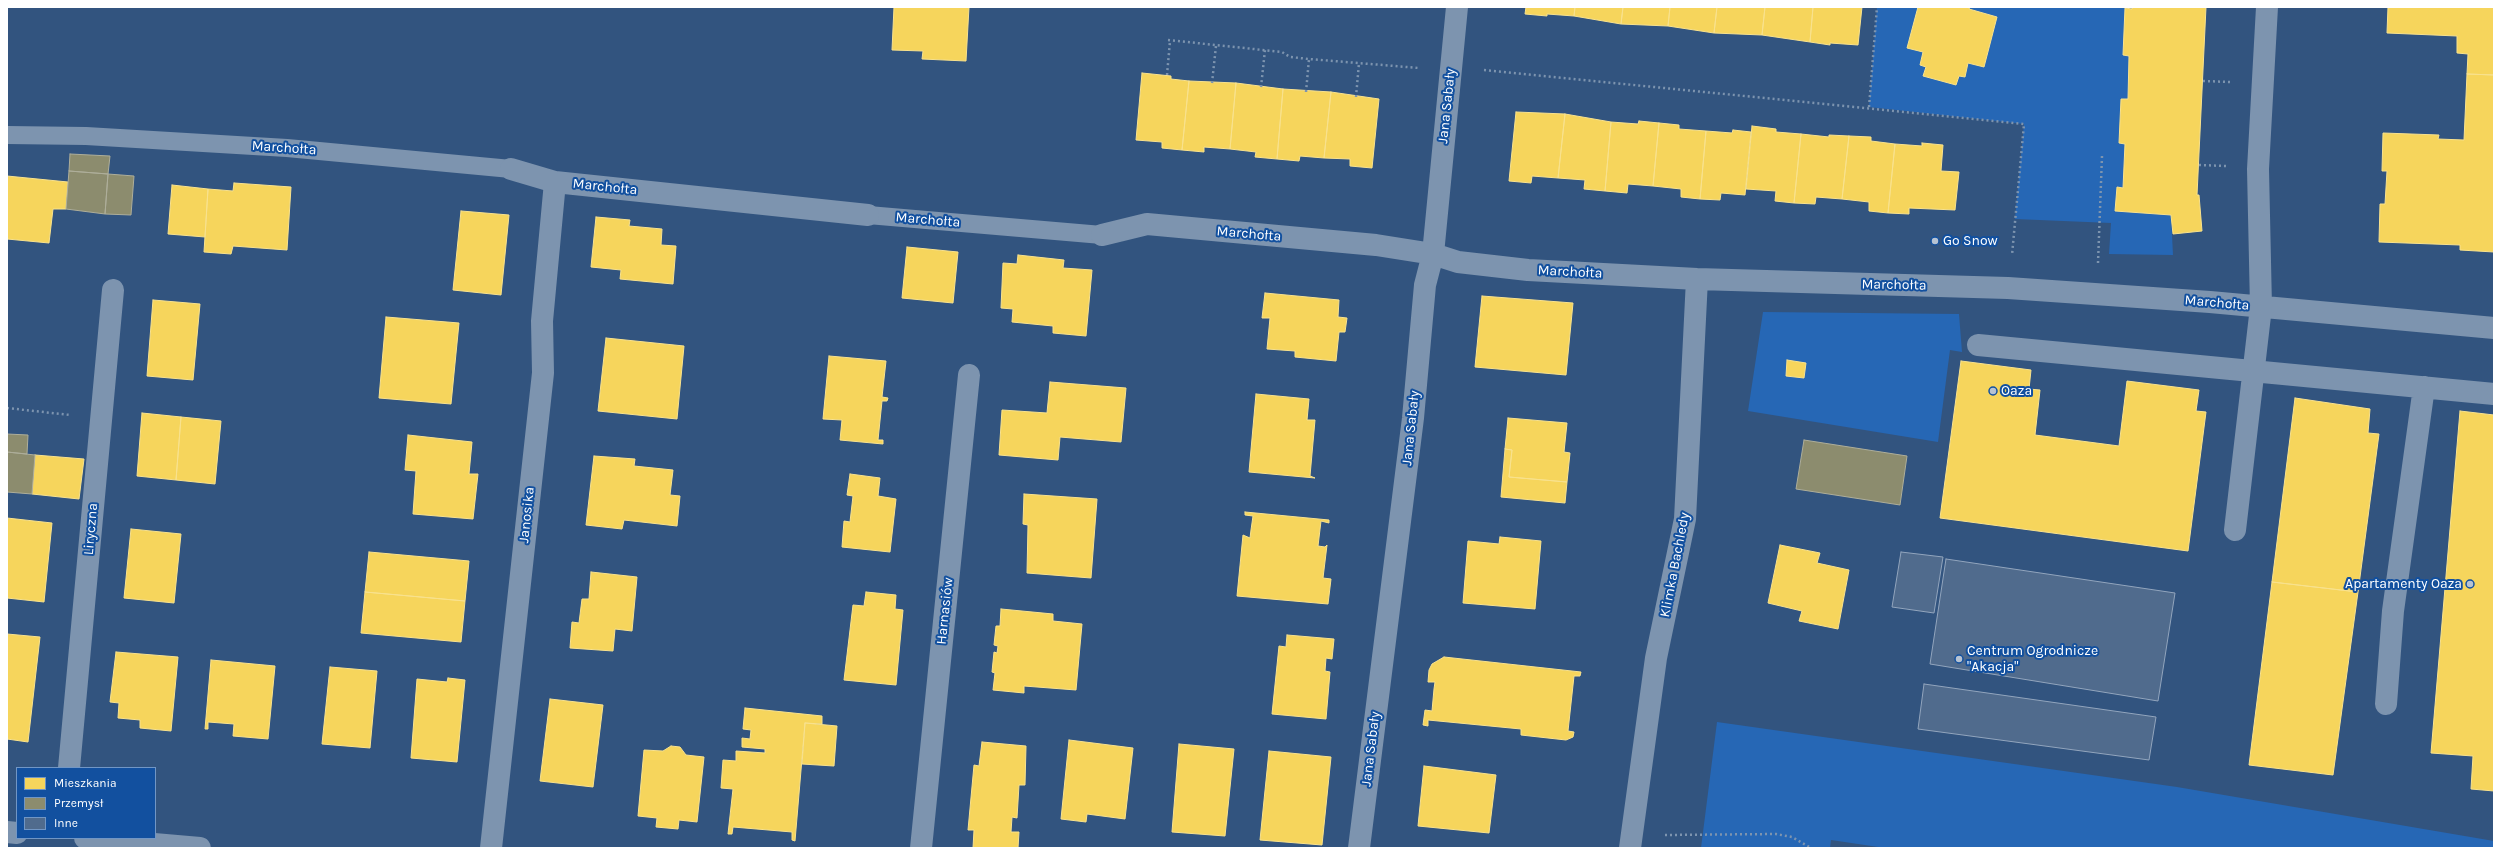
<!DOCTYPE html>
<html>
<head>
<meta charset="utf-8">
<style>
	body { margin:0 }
	#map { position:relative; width:2501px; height:855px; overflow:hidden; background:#32547f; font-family:Karla,sans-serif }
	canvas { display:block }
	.frame { position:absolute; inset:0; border:8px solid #fff; pointer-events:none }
	.legend { position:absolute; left:16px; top:767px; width:140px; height:72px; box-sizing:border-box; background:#12509f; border:1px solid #7196c5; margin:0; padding:5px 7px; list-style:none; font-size:12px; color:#fff }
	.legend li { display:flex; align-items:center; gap:8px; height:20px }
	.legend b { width:20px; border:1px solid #7196c5 }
</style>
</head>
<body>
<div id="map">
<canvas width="2501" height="855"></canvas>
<div class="frame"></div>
<ul class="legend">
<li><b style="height:11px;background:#f6d55c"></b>Mieszkania</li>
<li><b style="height:11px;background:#8c8c6e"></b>Przemysł</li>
<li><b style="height:11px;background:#506b8d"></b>Inne</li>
</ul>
</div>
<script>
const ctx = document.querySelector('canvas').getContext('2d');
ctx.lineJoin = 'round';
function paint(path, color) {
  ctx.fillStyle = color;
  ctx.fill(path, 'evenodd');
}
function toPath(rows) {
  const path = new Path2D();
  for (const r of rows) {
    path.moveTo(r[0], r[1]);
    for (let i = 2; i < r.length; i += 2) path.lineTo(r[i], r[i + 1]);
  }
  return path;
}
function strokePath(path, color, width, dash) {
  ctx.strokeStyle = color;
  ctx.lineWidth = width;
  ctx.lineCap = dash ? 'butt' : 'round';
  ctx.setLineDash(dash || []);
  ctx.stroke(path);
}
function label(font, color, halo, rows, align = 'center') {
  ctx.font = font + ' Karla,sans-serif';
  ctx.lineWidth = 4;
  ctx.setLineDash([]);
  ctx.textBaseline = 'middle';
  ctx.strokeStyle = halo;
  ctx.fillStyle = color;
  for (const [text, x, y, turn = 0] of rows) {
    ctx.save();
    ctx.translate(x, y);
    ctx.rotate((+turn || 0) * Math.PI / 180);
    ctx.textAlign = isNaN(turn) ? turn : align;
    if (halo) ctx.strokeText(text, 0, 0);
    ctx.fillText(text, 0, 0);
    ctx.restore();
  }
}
const green = toPath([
	[1877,7,1918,7,1923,52,1920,65,1926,67,1924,76,1956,85,1959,76,1965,77,1968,63,1984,67,1997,17,1969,9,1970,7,2132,7,2132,9,2126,8,2123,55,2129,56,2128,99,2121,99,2119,143,2125,144,2123,188,2117,187,2115,211,2171,215,2173,255,2109,254,2111,223,2015,219,2024,124,1869,107],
	[1763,312,1959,314,1962,352,1950,350,1938,442,1748,411],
	[1717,722,2177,787,2494,841,2494,848,1885,848,1831,840,1830,848,1701,848]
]);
const homes = toPath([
	[894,7,969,7,966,61,922,59,923,51,892,50,894,7],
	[1526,7,1575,7,1574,16,1547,14,1547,16,1525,14,1526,7],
	[1575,7,1623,7,1621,24,1574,16,1575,7],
	[1623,7,1670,7,1668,26,1621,24,1623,7],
	[1670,7,1717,7,1714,33,1668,26,1670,7],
	[1717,7,1765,7,1762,35,1714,33,1717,7],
	[1765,7,1813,7,1810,42,1762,35,1765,7],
	[1813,7,1862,7,1858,45,1830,43,1830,45,1810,42,1813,7],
	[1918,7,1970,7,1969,9,1997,17,1984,67,1968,63,1965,77,1959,76,1956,85,1923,76,1926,67,1920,65,1923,52,1907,48,1918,7],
	[2132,7,2206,7,2197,195,2199,195,2202,231,2173,234,2171,215,2115,211,2117,187,2123,188,2125,144,2119,143,2121,99,2128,99,2129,56,2123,55,2125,8,2132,9,2132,7],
	[2388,7,2494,7,2494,75,2467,74,2468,54,2457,53,2457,36,2387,33,2388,7],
	[1142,73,1171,76,1171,79,1189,81,1182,150,1162,148,1162,142,1136,140,1142,73],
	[2467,74,2494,75,2494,252,2460,250,2460,245,2379,242,2380,204,2385,204,2387,171,2382,171,2383,133,2439,135,2438,139,2464,140,2467,74],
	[1189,81,1236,83,1230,149,1204,147,1204,152,1182,150,1189,81],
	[1236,83,1283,89,1277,159,1255,157,1256,152,1230,149,1236,83],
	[1283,89,1331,92,1324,158,1300,156,1299,161,1277,159,1283,89],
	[1331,92,1379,99,1372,168,1350,166,1350,159,1324,158,1331,92],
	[1516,112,1565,114,1558,178,1532,176,1531,183,1509,181,1516,112],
	[1565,114,1611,122,1605,191,1584,189,1585,180,1558,178,1565,114],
	[1639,121,1659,123,1653,186,1628,184,1627,193,1605,191,1611,122,1638,124,1639,121],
	[1659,123,1679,125,1679,129,1706,131,1700,199,1681,197,1681,189,1653,186,1659,123],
	[1752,126,1776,129,1776,132,1801,134,1794,203,1775,201,1776,191,1746,189,1752,126],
	[1733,130,1751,132,1745,195,1721,193,1720,200,1700,199,1706,131,1732,133,1733,130],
	[1801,134,1829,137,1829,135,1849,136,1842,199,1816,197,1815,204,1794,203,1801,134],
	[1849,136,1871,137,1871,141,1895,144,1888,213,1869,211,1869,202,1842,199,1849,136],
	[1922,143,1943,145,1941,171,1959,172,1955,210,1909,208,1909,214,1888,213,1895,144,1922,146,1922,143],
	[7,176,68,182,66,209,53,209,49,243,7,239,7,176],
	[234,183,291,187,287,250,233,246,231,254,204,252,208,189,233,191,234,183],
	[172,185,208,189,205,237,168,234,172,185],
	[461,211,509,215,501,295,453,290,461,211],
	[596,217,630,220,629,226,662,229,661,245,676,246,673,284,620,279,621,270,591,267,596,217],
	[907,247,958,252,953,303,902,298,907,247],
	[1018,255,1064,260,1063,268,1092,270,1086,336,1053,333,1053,326,1012,322,1013,309,1001,308,1003,263,1017,264,1018,255],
	[1265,293,1339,300,1338,317,1347,318,1345,332,1339,332,1336,361,1295,357,1295,351,1267,349,1270,318,1262,318,1265,293],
	[1482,296,1573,303,1566,375,1475,367,1482,296],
	[153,300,200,304,193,380,147,376,153,300],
	[386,317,459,323,451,404,379,398,386,317],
	[606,338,684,346,677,419,598,411,606,338],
	[829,356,886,361,882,397,888,398,887,401,882,401,878,440,883,440,883,444,840,440,842,420,823,419,829,356],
	[1787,360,1806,363,1804,378,1786,376,1787,360],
	[1961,361,2031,370,2029,389,2040,390,2035,435,2119,446,2127,381,2199,390,2196,411,2206,412,2188,551,1940,518,1961,361],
	[1050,382,1126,388,1121,442,1060,437,1058,460,999,455,1002,410,1047,413,1050,382],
	[1256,394,1309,399,1307,420,1315,420,1310,476,1315,478,1249,472,1256,394],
	[2295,398,2370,409,2368,433,2379,434,2358,592,2272,582,2295,398],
	[2460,411,2494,415,2494,791,2471,789,2473,756,2431,753,2460,411],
	[142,413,181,417,176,480,137,476,142,413],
	[181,417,221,421,215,484,176,480,181,417],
	[1508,418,1567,423,1564,452,1570,453,1567,482,1509,477,1512,450,1505,449,1508,418],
	[408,435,472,442,469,474,478,474,473,519,413,514,416,471,405,470,408,435],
	[1505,449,1512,450,1509,477,1567,482,1565,503,1501,497,1505,449],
	[35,455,84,459,79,499,32,494,35,455],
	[594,456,635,459,634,466,673,470,670,495,680,496,677,526,624,520,622,529,586,525,594,456],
	[850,474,880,478,878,496,896,499,890,552,842,547,844,521,850,522,853,496,847,495,850,474],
	[1024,494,1097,499,1091,578,1027,573,1028,525,1023,524,1024,494],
	[1245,512,1329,520,1329,523,1321,521,1318,546,1325,547,1327,545,1323,578,1331,579,1328,604,1237,596,1243,535,1250,538,1251,530,1253,516,1245,515,1245,512],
	[7,518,52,523,44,602,7,598,7,518],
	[131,529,181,534,174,603,124,598,131,529],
	[1500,537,1541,541,1535,609,1463,603,1468,541,1499,544,1500,537],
	[1780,545,1820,553,1817,563,1849,570,1838,629,1799,621,1802,611,1768,603,1780,545],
	[369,552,469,561,465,601,365,592,369,552],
	[591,572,637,577,632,631,615,629,613,651,570,648,572,622,579,623,582,599,589,599,591,572],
	[2272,582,2358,592,2333,775,2249,765,2272,582],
	[365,592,465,601,461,642,361,633,365,592],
	[866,592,896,595,895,609,903,610,896,685,844,680,853,605,864,606,866,592],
	[1001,609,1053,614,1053,621,1082,624,1076,690,1024,686,1024,693,993,690,995,673,992,672,994,652,997,653,998,646,994,645,996,626,1000,626,1001,609],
	[7,634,40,637,28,742,7,739,7,634],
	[1287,635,1334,639,1332,659,1326,658,1325,671,1330,672,1326,719,1272,714,1279,646,1286,647,1287,635],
	[116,652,178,657,171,731,140,728,140,720,118,718,119,703,110,702,116,652],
	[1444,657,1581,672,1580,676,1574,676,1568,731,1574,732,1573,737,1566,740,1521,735,1521,729,1428,720,1428,726,1423,725,1425,710,1432,711,1434,689,1435,682,1428,682,1429,670,1432,664,1444,657],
	[211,660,275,666,268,739,233,736,234,724,208,722,208,729,205,729,211,660],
	[330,667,377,671,370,748,322,744,330,667],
	[448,678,465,680,457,762,411,758,417,679,447,682,448,678],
	[550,699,603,705,593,787,540,781,550,699],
	[745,708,822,716,822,724,805,723,795,841,792,840,792,832,733,827,732,834,728,834,733,789,721,788,723,760,736,761,736,751,765,753,765,749,742,747,742,738,750,739,751,730,743,729,745,708],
	[805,723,837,726,834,766,802,764,805,723],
	[1069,740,1133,748,1125,819,1087,814,1086,822,1061,819,1069,740],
	[982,742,1026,746,1025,785,1019,785,1017,818,1012,817,1011,832,1019,832,1018,848,973,848,974,830,968,830,974,765,979,766,982,742],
	[1179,744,1234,749,1225,836,1172,832,1179,744],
	[671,746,680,747,686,755,704,757,697,822,679,820,678,829,656,827,657,818,638,816,644,750,663,751,671,746],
	[1269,751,1331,757,1322,845,1260,840,1269,751],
	[1424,766,1496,775,1489,833,1418,826,1424,766]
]);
const industry = toPath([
	[70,154,110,156,108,174,69,171,70,154],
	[69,171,108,174,105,214,66,209,69,171],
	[108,174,134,176,131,215,105,214,108,174],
	[7,434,28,435,27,454,7,452,7,434],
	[1804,440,1907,456,1900,505,1796,489,1804,440],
	[7,452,35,455,32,494,7,492,7,452]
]);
const building = toPath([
	[1901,552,1943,557,1934,613,1892,607,1901,552],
	[1946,559,2175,593,2158,701,1930,664,1946,559],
	[1924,684,2156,717,2149,760,1918,729,1924,684]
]);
const path = toPath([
	[1168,40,1282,52,1290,57,1309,59,1419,68],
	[1484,70,2024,124,2012,255],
	[1167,75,1170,41],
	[2203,81,2230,82],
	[1212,83,1216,46],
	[1261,87,1265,50],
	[1306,92,1309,59],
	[1356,97,1359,63],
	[1869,107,1877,7],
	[2199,165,2226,166],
	[2098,263,2102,156],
	[7,408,70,415],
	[1665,835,1776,834,1792,837,1811,848]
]);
const service = toPath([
	[7,135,86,136,287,148,511,169],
	[868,215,1102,235]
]);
const minor = toPath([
	[511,169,555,182,868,215],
	[1102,235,1147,224,1376,245,1433,254,1458,262,1528,270,1697,279,2008,288,2210,302,2494,328],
	[1978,345,2494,394],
	[2235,530,2261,307,2258,169,2267,7],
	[2386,704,2393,611,2424,387],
	[69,768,113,290],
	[7,832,17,833],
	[85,838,200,848],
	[491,848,543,373,542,321,555,182],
	[921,848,969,375],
	[1359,848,1413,418,1425,285,1433,254,1457,7],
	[1630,848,1656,658,1685,519,1697,279]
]);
const markers = [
	[1935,241,4,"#b7c3d2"],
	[1993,391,4,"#b7c3d2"],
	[2470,584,4,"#b7c3d2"],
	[1959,659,4,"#b7c3d2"]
];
const streetNames = [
	["Jana Sabały",1447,106,-84],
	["Marchołta",284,148,4],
	["Marchołta",605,187,6],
	["Marchołta",928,220,5],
	["Marchołta",1249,234,5],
	["Marchołta",1570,272,3],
	["Marchołta",1894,285,1],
	["Marchołta",2217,303,5],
	["Jana Sabały",1411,428,-84],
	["Janosika",527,515,-84],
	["Liryczna",91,529,-85],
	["Klimka Bachledy",1675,565,-79],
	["Harnasiów",945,611,-84],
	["Jana Sabały",1371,749,-83]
];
const poiNames = [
	["Go Snow",1943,241],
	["Oaza",2001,391],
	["Apartamenty Oaza",2462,584,"right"],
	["Centrum Ogrodnicze",1967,651],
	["\"Akacja\"",1967,667]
];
paint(green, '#2667b5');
paint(homes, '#f6d55c');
strokePath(homes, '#f9e28d', 1);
paint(industry, '#8c8c6e');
strokePath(industry, '#aeae9a', 1);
paint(building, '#506b8d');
strokePath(building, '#92a5bd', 1);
strokePath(path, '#7d94af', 2.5, [2, 3]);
strokePath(service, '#7d94af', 18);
strokePath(minor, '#7d94af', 22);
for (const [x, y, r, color] of markers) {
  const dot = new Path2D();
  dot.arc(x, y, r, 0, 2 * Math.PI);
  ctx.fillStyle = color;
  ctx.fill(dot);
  strokePath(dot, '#12509f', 1.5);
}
label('14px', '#fff', '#12509f', streetNames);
label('14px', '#fff', '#12509f', poiNames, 'left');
</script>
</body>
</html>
